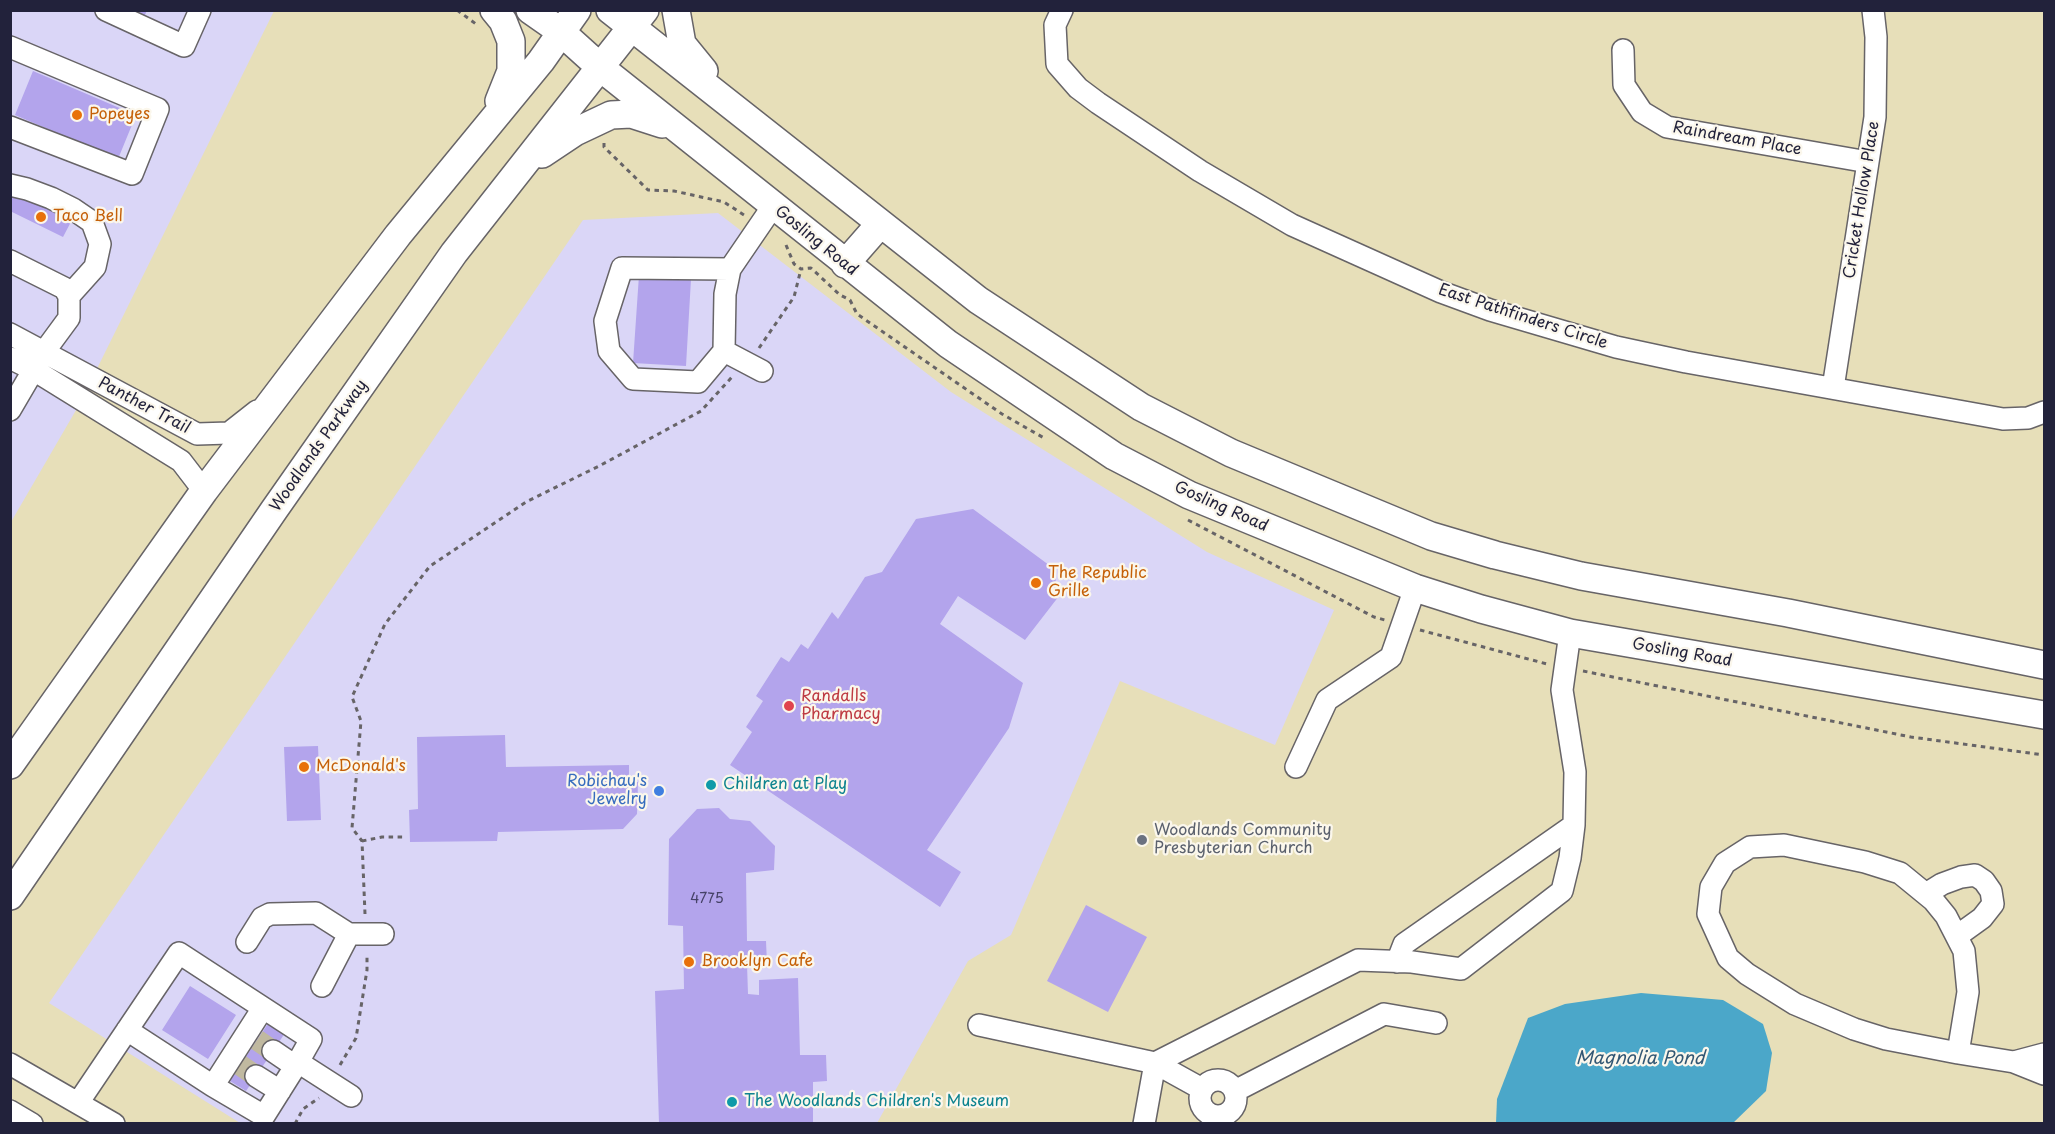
<!DOCTYPE html>
<html>
<head>
<meta charset="utf-8">
<style>
	body { margin:0 }
	#map { position:relative; width:2055px; height:1134px; overflow:hidden; background:#e7dfb9; font-family:"Playpen Sans",sans-serif }
	canvas { display:block }
	.frame { position:absolute; inset:0; border:12px solid #22223b; pointer-events:none }
</style>
</head>
<body>
<div id="map">
<canvas width="2055" height="1134"></canvas>
<div class="frame"></div>
</div>
<script>
const ctx = document.querySelector('canvas').getContext('2d');
ctx.lineJoin = 'round';
function paint(path, color) {
  ctx.fillStyle = color;
  ctx.fill(path, 'evenodd');
}
function toPath(rows) {
  const path = new Path2D();
  for (const r of rows) {
    if (r.length === 3) {
      path.moveTo(r[0] + r[2], r[1]);
      path.arc(r[0], r[1], r[2], 0, 2 * Math.PI);
      continue;
    }
    path.moveTo(r[0], r[1]);
    for (let i = 2; i < r.length; i += 2) path.lineTo(r[i], r[i + 1]);
  }
  return path;
}
function strokePath(path, color, width, dash) {
  ctx.strokeStyle = color;
  ctx.lineWidth = width;
  ctx.lineCap = dash ? 'butt' : 'round';
  ctx.setLineDash(dash || []);
  ctx.stroke(path);
}
function label(font, color, halo, rows, align = 'center') {
  ctx.font = font + ' "Playpen Sans",sans-serif';
  ctx.lineWidth = 4.5;
  ctx.setLineDash([]);
  ctx.textBaseline = 'middle';
  ctx.strokeStyle = halo;
  ctx.fillStyle = color;
  for (const [text, x, y, turn = 0] of rows) {
    ctx.save();
    ctx.translate(x, y);
    ctx.rotate((+turn || 0) * Math.PI / 180);
    ctx.textAlign = isNaN(turn) ? turn : align;
    if (halo) ctx.strokeText(text, 0, 0);
    ctx.fillText(text, 0, 0);
    ctx.restore();
  }
}
const built = toPath([
	[11,11,274,11,79,405,11,522],
	[718,213,951,392,1207,552,1334,610,1275,745,1120,681,1011,935,968,961,877,1123,240,1123,49,1003,583,220]
]);
const water = toPath([
	[1641,993,1723,1000,1763,1024,1772,1053,1766,1091,1733,1123,1496,1123,1497,1099,1528,1018,1565,1004]
]);
const building = toPath([
	[122,10,147,10,143,20],
	[33,71,136,115,118,159,15,115],
	[13,188,73,218,63,237,10,211,10,193],
	[639,275,691,279,686,366,633,363],
	[973,509,1053,568,1059,596,1025,640,958,596,940,624,1023,683,1009,728,927,850,961,872,940,907,730,765,752,732,746,727,763,701,756,696,781,657,789,662,801,644,808,649,832,612,838,619,865,577,882,572,916,519],
	[505,735,506,767,629,765,629,782,638,782,637,814,623,829,498,832,497,841,410,842,409,810,418,809,417,737],
	[318,746,321,820,287,821,284,747],
	[719,808,730,819,750,821,775,846,774,870,746,873,747,941,766,941,767,964,747,964,748,994,759,995,759,980,798,978,800,1055,826,1055,827,1081,813,1082,813,1124,659,1124,655,991,684,989,683,926,668,925,669,839,697,809],
	[1086,905,1147,937,1108,1012,1047,981],
	[190,986,236,1015,208,1059,162,1030],
	[269,1022,285,1033,246,1091,230,1081]
]);
const minorTunnel = toPath([
	[257,1040,273,1051],
	[240,1065,256,1076]
]);
const path = toPath([
	[457,10,476,24],
	[604,143,604,147,648,190,674,191,724,202,744,215],
	[786,245,794,264,801,269,811,268,840,295,850,300,857,314,1002,414,1044,438],
	[759,348,794,297,801,269],
	[1188,520,1374,617,1385,620],
	[1420,630,1547,664],
	[1583,671,1911,737,2044,755],
	[362,841,382,837,405,837],
	[365,914,362,841,352,828,361,721,352,697,385,624,430,566,526,502,601,465,701,411,732,377],
	[340,1065,356,1038,367,970,367,954],
	[295,1124,303,1109,319,1098]
]);
const minor = toPath([
	[106,10,184,46,200,10],
	[1062,10,1055,25,1057,64,1078,88,1098,103,1200,171,1292,225,1441,292,1490,310,1616,347,1686,362,2003,419,2028,418,2044,412],
	[10,47,158,109,132,174,10,127],
	[1623,50,1624,85,1642,112,1667,127,1868,162],
	[10,185,27,189,51,198,73,209,92,222,100,244,95,267,69,296],
	[10,261,64,288,69,296,69,318,44,352,10,410],
	[10,334,197,434,229,433,257,411],
	[724,351,698,382,633,379,609,351,605,321,622,268,730,269],
	[10,358,34,370,181,461,204,491],
	[762,371,724,351,725,294,730,269,773,206],
	[1833,388,1875,117,1876,37,1873,10],
	[1296,767,1327,700,1391,657,1415,588],
	[1926,894,1942,884,1961,877,1975,875,1984,881,1991,891,1993,904,1982,918,1957,936],
	[247,942,262,918,270,914,316,913,349,934,383,934],
	[1397,962,1404,944,1574,825],
	[322,986,349,934],
	[979,1025,1155,1063,1202,1089],
	[127,1030,213,1086,263,1008],
	[273,1051,295,1066],
	[1958,1053,1968,992,1964,951,1946,916,1933,900,1900,873,1865,862,1784,845,1750,847,1725,863,1711,887,1708,914,1728,958,1747,974,1795,1004,1854,1029,1886,1039,1958,1053,2014,1062,2044,1074],
	[2014,1062,2044,1054],
	[1155,1063,1358,960,1412,962,1461,969,1562,891,1570,858,1574,825,1575,772,1562,690,1570,633],
	[10,1064,114,1124],
	[256,1076,280,1091],
	[1218,1098,18],
	[213,1086,264,1116,298,1062],
	[1235,1091,1384,1014,1436,1023],
	[78,1103,179,953,311,1039,298,1062,351,1096],
	[10,1111,32,1124],
	[1144,1124,1155,1063]
]);
const major = toPath([
	[494,10,503,21,511,41,511,71,499,101],
	[530,10,560,31,601,68,948,344,1114,456,1189,495,1415,588,1481,609,1570,633,2044,715],
	[610,10,978,300,1141,407,1231,453,1431,536,1495,555,1581,576,1788,613,2044,665],
	[676,10,682,44,704,71],
	[542,154,575,132,611,115,631,114,662,124],
	[845,264,880,224],
	[10,765,204,491,398,235,541,61,577,10],
	[10,896,274,510,454,253,645,10]
]);
const markers = [
	[77,115,6,"#e8710a"],
	[41,217,6,"#e8710a"],
	[1036,583,6,"#e8710a"],
	[789,706,6,"#e0444e"],
	[304,767,6,"#e8710a"],
	[711,785,6,"#0f9aa8"],
	[659,791,6,"#3f7fe0"],
	[1142,840,6,"#6b7280"],
	[689,962,6,"#e8710a"],
	[732,1102,6,"#0f9aa8"]
];
const numberNames = [
	["4775",707,899]
];
const foodNames = [
	["Popeyes",89,115],
	["Taco Bell",53,217],
	["The Republic",1048,574],
	["Grille",1048,592],
	["McDonald's",316,767],
	["Brooklyn Cafe",701,962]
];
const streetNames = [
	["Raindream Place",1737,139,10],
	["Cricket Hollow Place",1862,200,-81],
	["Gosling Road",816,241,39],
	["East Pathfinders Circle",1523,317,18],
	["Panther Trail",144,406,28],
	["Woodlands Parkway",319,446,-55],
	["Gosling Road",1221,507,24],
	["Gosling Road",1682,653,10]
];
const healthNames = [
	["Randalls",801,697],
	["Pharmacy",801,715]
];
const shopNames = [
	["Robichau's",647,782],
	["Jewelry",647,800]
];
const cultureNames = [
	["Children at Play",723,785],
	["The Woodlands Children's Museum",744,1102]
];
const worshipNames = [
	["Woodlands Community",1154,831],
	["Presbyterian Church",1154,849]
];
const waterNames = [
	["Magnolia Pond",1640,1059]
];
paint(built, '#dad6f7');
paint(water, '#4ba7c9');
paint(building, '#b3a4ec');
strokePath(minorTunnel, '#c0b9a0', 21, [21, 10]);
strokePath(minor, '#676467', 24);
strokePath(major, '#676467', 30);
strokePath(path, '#676467', 3, [4.5, 4.5]);
strokePath(minor, '#fff', 21);
strokePath(major, '#fff', 27);
for (const [x, y, r, color] of markers) {
  const dot = new Path2D();
  dot.arc(x, y, r, 0, 2 * Math.PI);
  ctx.fillStyle = color;
  ctx.fill(dot);
  strokePath(dot, '#fbf7ec', 2);
}
label('14px', '#464267', null, numberNames);
label('16px', '#c56008', '#fbf7ec', foodNames, 'left');
label('16px', '#22223b', '#fbf7ec', streetNames);
label('16px', '#be3a42', '#fbf7ec', healthNames, 'left');
label('16px', '#366cbe', '#fbf7ec', shopNames, 'right');
label('16px', '#0d838f', '#fbf7ec', cultureNames, 'left');
label('16px', '#5b616d', '#fbf7ec', worshipNames, 'left');
label('italic 18px', '#325774', '#fbf7ec', waterNames);
</script>
</body>
</html>
